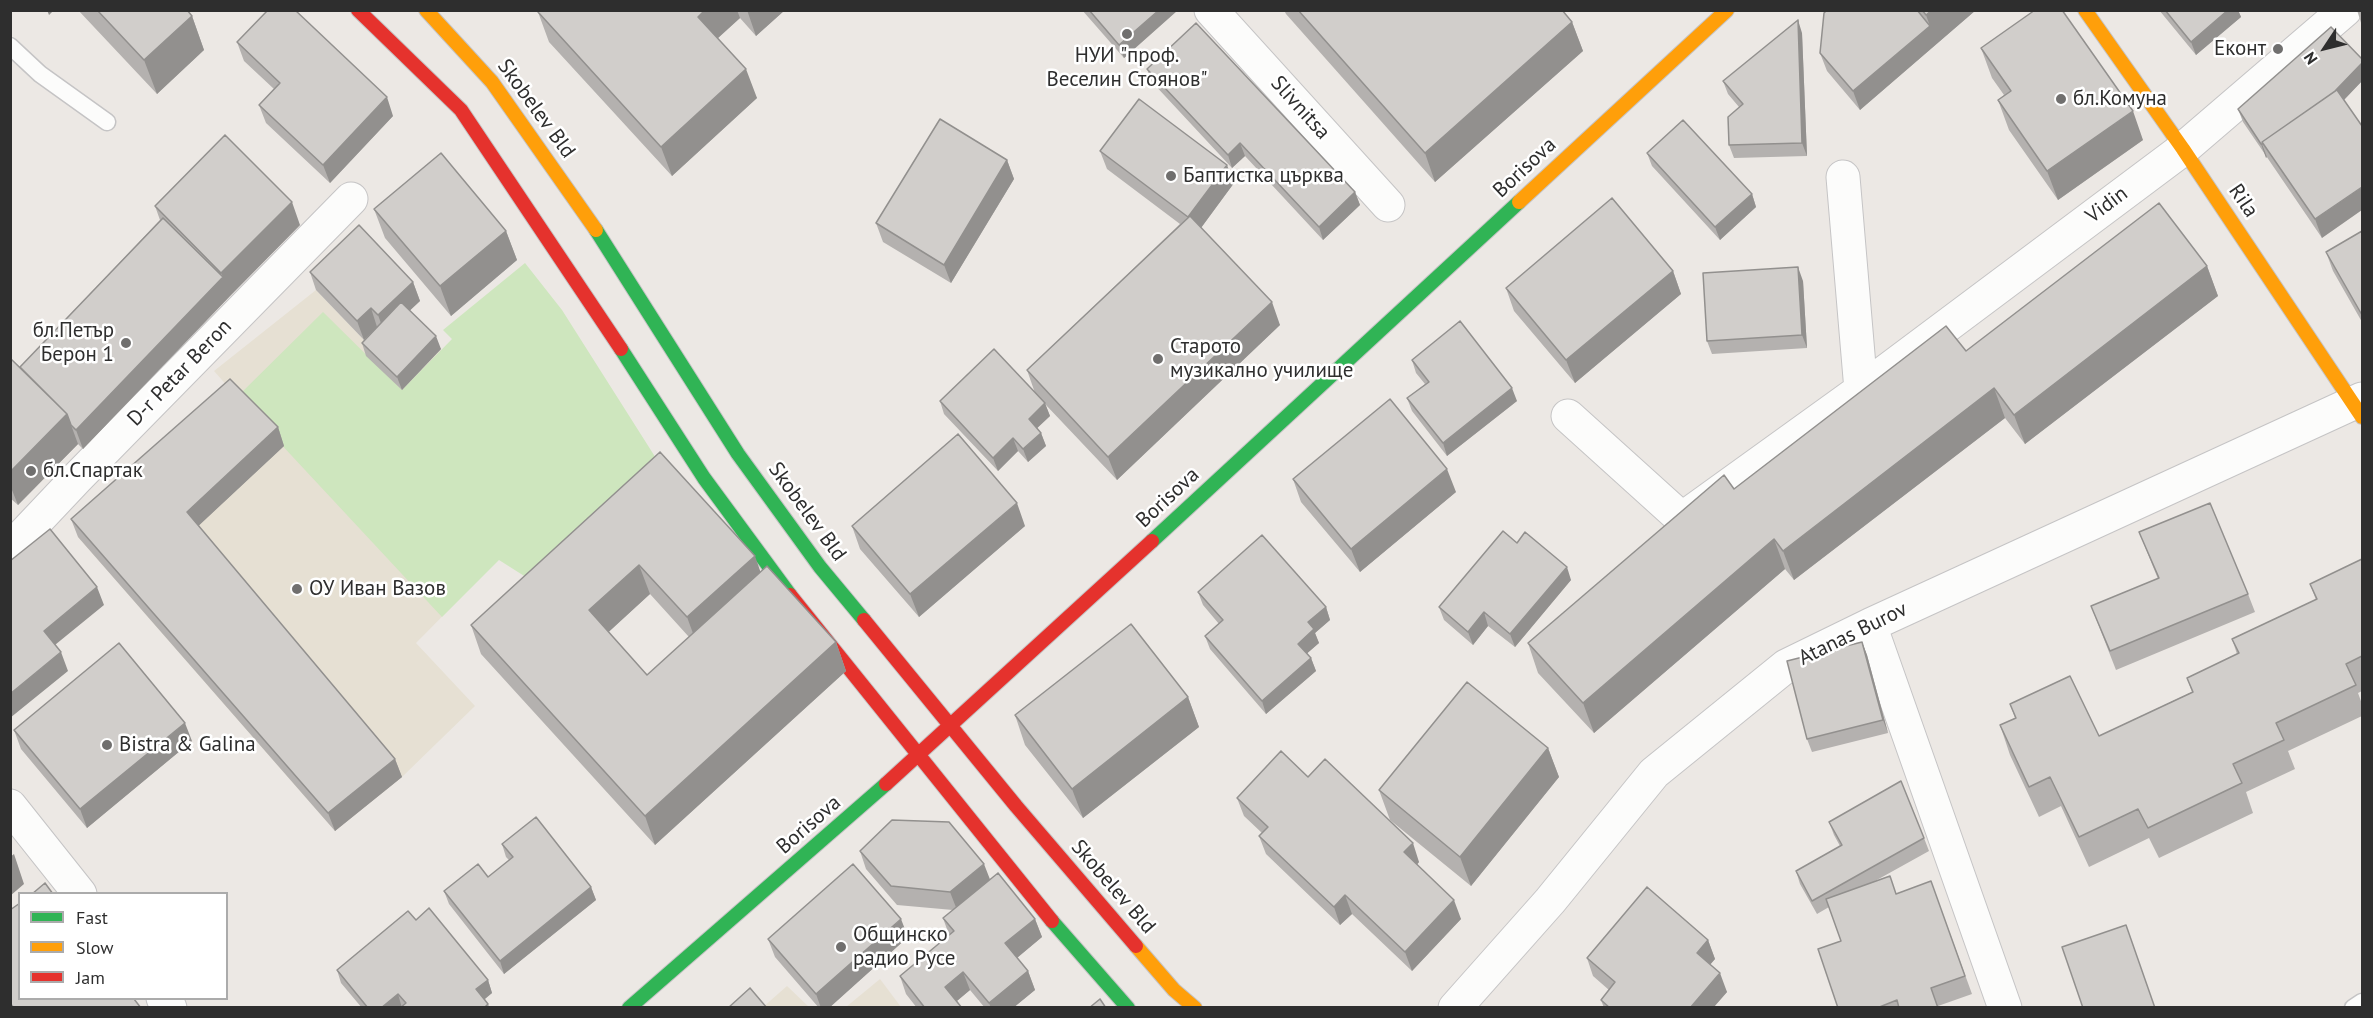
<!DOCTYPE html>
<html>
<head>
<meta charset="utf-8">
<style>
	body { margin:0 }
	#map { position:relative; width:2373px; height:1018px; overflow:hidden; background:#ece8e4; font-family:"PT Sans",sans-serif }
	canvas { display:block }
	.frame { position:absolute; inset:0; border:12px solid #2e2e2e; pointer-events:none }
	.legend { position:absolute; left:18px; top:892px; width:210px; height:108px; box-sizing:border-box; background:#fff; border:2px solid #ababab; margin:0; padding:8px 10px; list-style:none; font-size:18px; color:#2e2e2e }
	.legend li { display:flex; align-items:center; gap:12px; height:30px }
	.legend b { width:30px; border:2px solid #ababab }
	.north { position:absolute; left:2295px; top:18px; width:60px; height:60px; -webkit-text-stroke:4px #fff; paint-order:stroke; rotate:235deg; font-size:16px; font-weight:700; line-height:24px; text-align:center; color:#2e2e2e }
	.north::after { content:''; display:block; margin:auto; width:21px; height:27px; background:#2e2e2e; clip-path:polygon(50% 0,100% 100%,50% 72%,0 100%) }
</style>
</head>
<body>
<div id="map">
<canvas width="2373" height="1018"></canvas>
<div class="frame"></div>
<ul class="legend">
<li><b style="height:8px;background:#30b455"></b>Fast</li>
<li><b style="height:8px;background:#ff9f0a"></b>Slow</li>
<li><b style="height:8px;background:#e5322d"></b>Jam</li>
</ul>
<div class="north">N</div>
</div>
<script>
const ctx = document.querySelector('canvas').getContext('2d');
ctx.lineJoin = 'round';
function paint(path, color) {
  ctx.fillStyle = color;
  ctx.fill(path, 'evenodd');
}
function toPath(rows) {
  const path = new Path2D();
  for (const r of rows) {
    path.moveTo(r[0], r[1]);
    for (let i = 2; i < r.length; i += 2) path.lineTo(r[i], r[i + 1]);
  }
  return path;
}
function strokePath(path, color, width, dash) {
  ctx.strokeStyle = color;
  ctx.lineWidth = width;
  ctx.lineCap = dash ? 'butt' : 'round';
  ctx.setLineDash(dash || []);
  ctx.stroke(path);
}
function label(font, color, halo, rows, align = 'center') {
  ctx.font = font + ' "PT Sans",sans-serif';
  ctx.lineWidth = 5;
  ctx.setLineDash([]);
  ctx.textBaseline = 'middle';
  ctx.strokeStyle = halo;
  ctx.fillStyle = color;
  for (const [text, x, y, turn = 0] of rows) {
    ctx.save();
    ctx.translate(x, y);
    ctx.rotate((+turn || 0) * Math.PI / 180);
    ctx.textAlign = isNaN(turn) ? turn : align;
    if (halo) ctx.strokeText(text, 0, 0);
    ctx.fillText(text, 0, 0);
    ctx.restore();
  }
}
const education = toPath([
	[316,290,364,340,380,342,402,390,441,349,514,544,416,643,475,706,402,777,335,831,78,537,237,397,214,371],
	[880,979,901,1007,846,1007],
	[787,986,809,1007,762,1008]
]);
const green = toPath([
	[525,263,562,310,666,474,540,586,499,560,442,617,237,397,323,312,402,390,452,339,443,330]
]);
const lane = toPath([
	[10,46,40,74,107,122],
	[2353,1008,2362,1002]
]);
const street = toPath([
	[1211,10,1388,205],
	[1861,390,2183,149,2345,10],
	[1568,416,1682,519,1861,390,1843,177],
	[10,549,77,478,351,199],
	[1870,625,2005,1008],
	[10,806,80,894],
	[163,998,170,1008],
	[1455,1008,1550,901,1654,773,1786,666,1870,625,2362,399]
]);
const fast = toPath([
	[596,230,738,454,820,567,864,620],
	[621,349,704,478,790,595],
	[1152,541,1519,202],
	[1052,921,1128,1008],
	[629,1008,886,784]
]);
const slow = toPath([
	[426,10,492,82,596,230],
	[2085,10,2183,149,2362,417],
	[1519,202,1727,10],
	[1136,946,1174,990,1195,1008]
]);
const jam = toPath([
	[358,10,461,110,621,349],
	[790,595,1052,921],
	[864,620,1016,806,1136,946],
	[886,784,1152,541]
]);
const wall = toPath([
	[78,10,191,10,189,13,192,16,204,50,157,94],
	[540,10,785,10,756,36,740,18,717,39,757,98,672,176,549,42,538,12],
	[1082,10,1178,10,1124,58],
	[1284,10,1562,10,1572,22,1583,51,1435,182,1286,14],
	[1827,10,1976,10,1860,110,1827,71,1820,53],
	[2159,10,2238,10,2241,17,2196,55],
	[2357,10,2362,10,2362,26],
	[1802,33,1807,156,1734,158,1729,145,1739,107,1728,94,1723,81],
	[237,42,393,116,330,183,266,123,259,105,274,89,244,61],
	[1981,48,2143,140,2058,200,2009,130,1998,100,2004,95,1992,78],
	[2362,59,2362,81,2344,100,2322,238,2243,122,2238,109],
	[1147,69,1355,192,1360,205,1323,240,1245,156,1232,168,1152,82],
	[1100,151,1234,183,1201,228,1280,325,1117,480,1045,404,1050,416,1037,428,1041,433,1046,446,1028,462,1018,451,998,471,944,414,940,401,1035,393,1027,370,1180,224,1107,169],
	[1647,153,1752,194,1756,207,1720,240,1652,166],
	[1007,160,1014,179,951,283,883,242,876,223],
	[155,206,300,225,230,296,83,449,78,444,18,505,10,498,10,358,20,367,160,220],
	[374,209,506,231,517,260,451,316,385,238],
	[2362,231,2362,322,2333,271,2326,252],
	[2207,266,2218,296,2025,444,2005,418,1794,580,1785,569,1594,733,1538,673,1528,643,1734,489],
	[1673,271,1681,294,1575,383,1514,311,1506,288],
	[310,272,413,282,420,301,409,311,441,349,402,390,366,356,362,343,374,330,364,340,316,290],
	[1803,281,1807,348,1712,354,1707,341],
	[1412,360,1517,401,1447,456,1412,411,1407,398,1425,384,1416,373],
	[278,427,284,446,198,526,395,759,402,777,335,831,78,537,71,519],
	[660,452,761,572,836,642,846,671,655,845,481,654,471,625],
	[650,594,689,637,647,675,608,632],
	[1293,479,1456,492,1360,572,1301,502],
	[852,526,1025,526,919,617,860,549],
	[2139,532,2248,594,2255,612,2116,670,2091,606,2158,579],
	[1517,543,1571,580,1515,647,1488,626,1473,645,1444,620,1439,607],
	[2362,559,2362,691,2358,693,2362,704,2362,716,2288,751,2295,769,2246,792,2253,813,2159,858,2149,838,2089,867,2061,806,2039,817,2010,755,2000,725,2015,718,2010,704,2099,736,2192,692,2187,678,2237,654,2232,639,2316,600,2310,584],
	[1198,592,1326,607,1330,620,1315,633,1319,643,1307,653,1311,658,1316,671,1266,714,1210,649,1205,636,1219,624,1203,605],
	[1862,642,1867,655,1888,733,1812,752,1807,739],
	[1188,697,1199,727,1083,818,1025,745,1015,715],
	[14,730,192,741,87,828,21,749],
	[1548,748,1559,777,1471,886,1390,820,1379,790],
	[1308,777,1419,862,1417,865,1461,919,1412,971,1352,914,1340,925,1266,854,1259,836,1262,833,1244,816,1237,798],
	[1829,822,1924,838,1929,851,1875,881,1896,894,1931,881,1972,994,1938,1006,1938,1008,1838,1008,1841,941,1829,907,1817,914,1800,884,1796,871,1840,846,1834,835],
	[502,844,591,887,596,900,504,974,449,904,444,891,488,877,509,860,506,857],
	[860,851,990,880,1035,919,1042,937,1017,958,1028,971,1035,990,1013,1008,985,1008,970,990,957,1001,962,1008,917,1008,906,994,900,976,949,935,943,918,953,910,897,905,866,869],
	[416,920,488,980,492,993,485,999,488,1004,490,1008,362,1008,341,983,337,970],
	[908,937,829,1008,819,1008,775,957,768,939],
	[1708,940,1715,959,1710,964,1727,992,1713,1008,1604,1008,1601,1000,1609,990,1593,976,1587,958]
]);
const shadedWall = toPath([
	[47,10,54,10,49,15],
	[705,10,737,10,740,18,708,47,698,17],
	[747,10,785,10,756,36],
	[1159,10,1178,10,1124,58,1119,45],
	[1932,10,1976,10,1860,110,1853,91,1930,26,1926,15],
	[2228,10,2238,10,2241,17,2196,55,2191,42],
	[192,16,204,50,157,94,144,60],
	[1798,20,1802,33,1807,156,1802,143],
	[1572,22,1583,51,1435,182,1425,153],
	[2362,63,2362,81,2340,104,2270,155],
	[746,69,757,98,672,176,661,147],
	[387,97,393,116,330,183,323,165],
	[2133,111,2143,140,2058,200,2047,171],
	[1240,143,1245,156,1232,168,1228,155],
	[2261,144,2262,144,2267,157,2266,158],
	[1007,160,1014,179,951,283,944,265],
	[1227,165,1234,183,1195,236,1188,217],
	[2362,187,2362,210,2322,238,2315,219],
	[1355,192,1360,205,1323,240,1319,227],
	[1752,194,1756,207,1720,240,1715,227],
	[292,202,300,225,230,296,83,449,76,430,223,277,221,273],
	[506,231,517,260,451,316,440,286],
	[2207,266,2218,296,2025,444,2014,415],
	[1798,267,1803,281,1807,348,1802,335],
	[1673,271,1681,294,1575,383,1566,360],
	[413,282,420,301,385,334,378,315],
	[1272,302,1280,325,1117,480,1108,457],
	[371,308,377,327,364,340,357,321],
	[436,336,441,349,402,390,397,377],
	[1512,388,1517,401,1447,456,1443,443],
	[1994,388,2005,418,1794,580,1783,551],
	[1045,403,1050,416,1033,432,1029,419],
	[67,414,78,444,18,505,10,485,10,472],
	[278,427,284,446,193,531,187,512],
	[1041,433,1046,446,1028,462,1023,449],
	[1013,438,1018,451,998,471,993,458],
	[1447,469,1456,492,1360,572,1351,549],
	[1017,503,1025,526,919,617,910,594],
	[1774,539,1785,569,1594,733,1583,703],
	[755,556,765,585,698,647,687,617],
	[639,565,650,594,600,640,589,610],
	[1567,567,1571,580,1515,647,1510,634],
	[97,587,104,605,50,649,44,631],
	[1326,607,1330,620,1315,633,1319,643,1303,657,1298,644,1308,622],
	[1484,612,1488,626,1473,645,1468,632],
	[836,642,846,671,655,845,645,816],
	[1862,642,1867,655,1888,733,1883,720],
	[61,652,68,671,10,718,10,694],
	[1311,658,1316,671,1266,714,1262,701],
	[1188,697,1199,727,1083,818,1072,789],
	[185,723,192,741,87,828,80,809],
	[1548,748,1559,777,1471,886,1460,857],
	[395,759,402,777,335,831,328,813],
	[1413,843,1419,862,1411,871,1404,852],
	[14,854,24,884,10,896,10,857],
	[984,864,991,882,957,910,950,892],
	[591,887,596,900,504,974,500,961],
	[1345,895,1352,914,1340,925,1334,907],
	[1454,900,1461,919,1412,971,1405,952],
	[901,919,908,937,829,1008,821,1008,816,994],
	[1035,919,1042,937,1012,962,1005,943],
	[1708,940,1715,959,1704,972,1697,953],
	[1028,971,1035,990,1013,1008,991,1008,989,1003],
	[963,972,970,990,952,1005,945,987],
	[1720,973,1727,992,1713,1008,1690,1008],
	[488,980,492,993,481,1002,476,989],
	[398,994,402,1008,381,1008]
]);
const building = toPath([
	[97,10,187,10,192,16,144,60,97,10],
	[268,10,295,10,387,97,323,165,259,105,280,83,237,42,268,10],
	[540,10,705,10,698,17,746,69,661,147,538,12,540,10],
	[1089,10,1159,10,1119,45,1089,10],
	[1298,10,1562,10,1572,22,1425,153,1298,10],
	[1827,10,1917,10,1930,26,1853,91,1820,53,1824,13,1827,10],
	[1922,10,1932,10,1926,15,1922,10],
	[2035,10,2062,10,2133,111,2047,171,1998,100,2011,91,1981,48,2035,10],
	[2165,10,2228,10,2191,42,2165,10],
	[1798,20,1802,143,1729,145,1728,117,1743,104,1723,81,1798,20],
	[1196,23,1355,192,1319,227,1240,143,1228,155,1147,69,1196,23],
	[2331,27,2362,59,2362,63,2335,91,2262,142,2263,144,2261,144,2238,109,2331,27],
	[2337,90,2362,126,2362,187,2315,219,2262,142,2337,90],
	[1139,99,1227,165,1188,217,1100,151,1139,99],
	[940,119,1007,160,944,265,876,223,940,119],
	[1683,120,1752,194,1715,227,1647,153,1683,120],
	[225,135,292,202,221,273,155,206,225,135],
	[441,153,506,231,440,286,374,209,441,153],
	[1612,198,1673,271,1566,360,1506,288,1612,198],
	[2159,203,2207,266,2014,415,1994,388,1783,551,1774,539,1583,703,1528,643,1724,475,1734,489,1946,326,1966,351,2159,203],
	[1190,216,1272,302,1108,457,1027,370,1190,216],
	[163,218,223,277,76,430,71,425,67,414,20,367,163,218],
	[359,225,413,282,378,315,371,308,357,321,310,272,359,225],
	[2362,231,2362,315,2326,252,2362,231],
	[1798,267,1802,335,1707,341,1703,273,1798,267],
	[401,302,436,336,397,377,362,343,401,302],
	[1460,321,1512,388,1443,443,1407,398,1429,382,1412,360,1460,321],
	[994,349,1045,403,1029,419,1041,433,1023,449,1013,438,993,458,940,401,994,349],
	[10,358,67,414,10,472,10,358],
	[230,379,278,427,187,512,395,759,328,813,71,519,230,379],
	[1390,399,1447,469,1351,549,1293,479,1390,399],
	[958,434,1017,503,910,594,852,526,958,434],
	[660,452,755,556,687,617,639,565,589,610,647,675,767,566,836,642,645,816,471,625,660,452],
	[2210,503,2248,594,2110,651,2091,606,2159,578,2139,532,2210,503],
	[50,529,97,587,44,631,61,652,10,694,10,561,50,529],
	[1503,531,1517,543,1525,532,1567,567,1510,634,1484,612,1468,632,1439,607,1503,531],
	[1262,535,1326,607,1308,622,1314,629,1298,644,1311,658,1262,701,1205,636,1223,620,1198,592,1262,535],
	[2362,559,2362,656,2346,664,2356,685,2276,723,2284,740,2233,764,2242,783,2148,828,2138,809,2079,837,2050,777,2029,787,2000,725,2016,718,2010,704,2070,676,2099,736,2193,692,2187,678,2239,653,2232,639,2317,599,2310,584,2362,559],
	[1131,624,1188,697,1072,789,1015,715,1131,624],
	[1862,642,1883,720,1807,739,1787,661,1862,642],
	[119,643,185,723,80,809,14,730,119,643],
	[1467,682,1548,748,1460,857,1379,790,1467,682],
	[1281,751,1308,777,1325,759,1413,843,1404,852,1454,900,1405,952,1345,895,1334,907,1259,836,1268,827,1237,798,1281,751],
	[1901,781,1924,838,1812,901,1796,871,1842,845,1829,822,1901,781],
	[536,817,591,887,500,961,444,891,478,864,488,877,513,857,502,844,536,817],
	[892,820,949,822,984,864,950,892,891,886,860,851,892,820],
	[853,864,901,919,816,994,768,939,853,864],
	[998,873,1035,919,1005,943,1028,971,989,1003,963,972,945,987,962,1008,925,1008,900,976,954,931,943,918,998,873],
	[1890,876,1896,894,1931,881,1965,976,1931,988,1938,1008,1899,1008,1897,1000,1877,1008,1838,1008,1818,949,1841,941,1826,899,1890,876],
	[45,883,53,894,32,894,45,883],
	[1647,887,1708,940,1697,953,1720,973,1690,1008,1610,1008,1601,1000,1615,982,1587,958,1647,887],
	[20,903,20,999,134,999,141,1008,14,1008,10,1003,10,910,20,903],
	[429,908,488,980,476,989,488,1004,484,1008,400,1008,406,1003,398,994,381,1008,368,1008,337,970,408,911,416,920,429,908],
	[2126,925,2155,1008,2083,1008,2062,947,2126,925],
	[750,988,767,1008,728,1008,750,988],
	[1100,999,1106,1008,1089,1008,1100,999]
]);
const markers = [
	[1127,34,6,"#706f6e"],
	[2278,49,6,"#706f6e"],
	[2061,99,6,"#706f6e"],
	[1171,176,6,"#706f6e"],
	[126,343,6,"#706f6e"],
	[1158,359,6,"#706f6e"],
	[31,471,6,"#706f6e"],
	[297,589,6,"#706f6e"],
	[107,745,6,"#706f6e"],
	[841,947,6,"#706f6e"]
];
const poiNames = [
	["Еконт",2266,49,"right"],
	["НУИ \"проф.",1127,56,"center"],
	["Веселин Стоянов\"",1127,80,"center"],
	["бл.Комуна",2073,99],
	["Баптистка църква",1183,176],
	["бл.Петър",114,331,"right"],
	["Берон 1",114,355,"right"],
	["Старото",1170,347],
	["музикално училище",1170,371],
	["бл.Спартак",43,471],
	["ОУ Иван Вазов",309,589],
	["Bistra & Galina",119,745],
	["Общинско",853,935],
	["радио Русе",853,959]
];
const streetNames = [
	["Slivnitsa",1300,108,48],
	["Skobelev Bld",536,109,54],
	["Borisova",1525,168,-43],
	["Rila",2243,201,56],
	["Vidin",2107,205,-37],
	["D-r Petar Beron",180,373,-46],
	["Borisova",1168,498,-43],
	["Skobelev Bld",807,512,54],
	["Atanas Burov",1853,634,-26],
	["Borisova",809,825,-41],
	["Skobelev Bld",1113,887,49]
];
paint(education, '#e6e0d3');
paint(green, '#cee6be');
strokePath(lane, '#c5c4c5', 19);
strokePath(street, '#c5c4c5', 35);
strokePath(fast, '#c5c4c5', 16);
strokePath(slow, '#c5c4c5', 16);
strokePath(jam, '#c5c4c5', 16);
strokePath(lane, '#fcfcfb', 16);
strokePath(street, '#fcfcfb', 33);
strokePath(fast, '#30b455', 14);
strokePath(slow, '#ff9f0a', 14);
strokePath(jam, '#e5322d', 14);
paint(wall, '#b4b1af');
paint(shadedWall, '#92908e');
paint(building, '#d1cecb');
strokePath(building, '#92908e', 1.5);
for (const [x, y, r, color] of markers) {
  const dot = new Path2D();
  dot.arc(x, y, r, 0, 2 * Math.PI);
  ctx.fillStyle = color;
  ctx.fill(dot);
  strokePath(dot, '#fff', 2);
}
label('21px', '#2e2e2e', '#fff', poiNames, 'left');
label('21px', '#2e2e2e', '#fff', streetNames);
</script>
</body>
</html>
